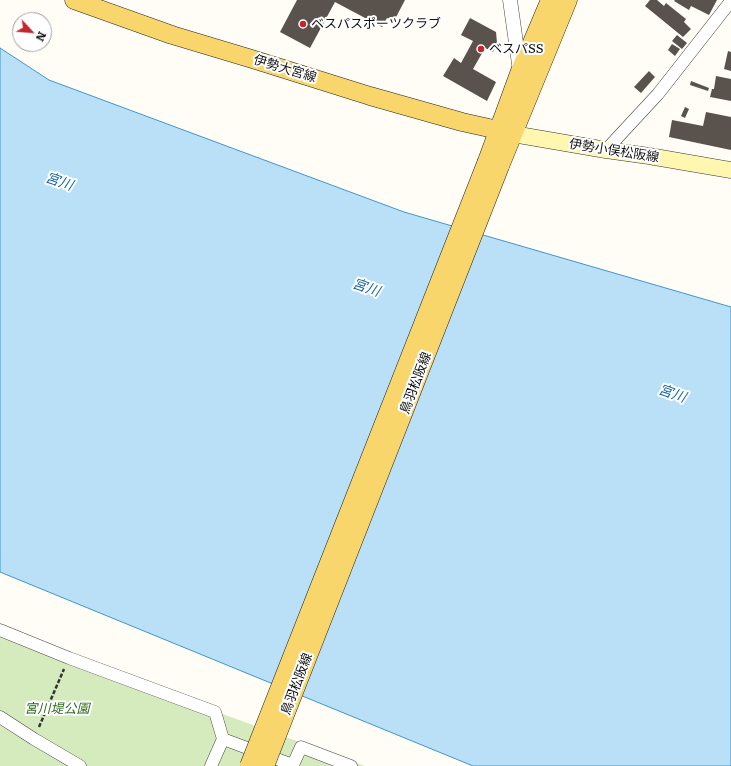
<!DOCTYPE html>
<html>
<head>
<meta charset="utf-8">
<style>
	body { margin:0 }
	#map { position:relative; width:731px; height:766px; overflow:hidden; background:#fffdf5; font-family:Literata,serif }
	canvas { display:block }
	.north { position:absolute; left:12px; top:12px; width:40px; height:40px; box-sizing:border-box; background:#fff; border:1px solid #a0a0a0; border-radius:50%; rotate:116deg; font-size:11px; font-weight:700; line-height:16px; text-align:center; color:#111 }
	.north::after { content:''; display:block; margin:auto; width:14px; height:18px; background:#c4262e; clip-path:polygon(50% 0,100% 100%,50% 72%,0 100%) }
</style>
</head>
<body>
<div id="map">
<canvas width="731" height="766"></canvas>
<div class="north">N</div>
</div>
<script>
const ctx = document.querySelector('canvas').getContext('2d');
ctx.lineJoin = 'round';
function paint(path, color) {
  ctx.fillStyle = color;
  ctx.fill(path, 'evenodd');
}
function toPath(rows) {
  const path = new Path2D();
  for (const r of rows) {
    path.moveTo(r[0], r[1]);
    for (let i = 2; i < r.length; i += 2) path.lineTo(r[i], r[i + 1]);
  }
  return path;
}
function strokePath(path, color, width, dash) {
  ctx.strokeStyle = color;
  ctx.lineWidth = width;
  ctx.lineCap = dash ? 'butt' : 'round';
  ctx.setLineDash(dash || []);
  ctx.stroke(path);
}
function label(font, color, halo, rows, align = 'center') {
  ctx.font = font + ' Literata,"Noto Sans JP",serif';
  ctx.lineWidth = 4;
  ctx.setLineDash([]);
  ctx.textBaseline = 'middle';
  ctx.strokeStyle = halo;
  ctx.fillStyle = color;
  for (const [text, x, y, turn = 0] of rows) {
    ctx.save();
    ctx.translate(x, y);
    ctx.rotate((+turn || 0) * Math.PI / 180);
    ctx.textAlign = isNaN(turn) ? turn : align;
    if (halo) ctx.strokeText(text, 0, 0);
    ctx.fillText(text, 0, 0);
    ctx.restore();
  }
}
const green = toPath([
	[0,623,168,694,365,766,0,766]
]);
const water = toPath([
	[0,48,49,80,404,212,731,307,731,766,473,766,0,572,0,48]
]);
const building = toPath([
	[297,0,405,0,394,21,387,18,382,27,335,2,310,48,280,32],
	[650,0,657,0,664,6,666,3,686,19,684,22,691,29,683,37,645,6],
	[675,0,717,0,709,15,691,6,689,10,674,1],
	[470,18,496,32,497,43,493,52,485,48,473,69,496,82,487,101,443,76,454,58,461,63,473,41,461,35],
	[677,35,687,43,682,49,672,41],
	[672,44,680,49,675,56,668,50],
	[728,51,731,52,731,71,724,69],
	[649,71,655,77,641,93,634,87],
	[716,76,731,79,731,101,710,97,712,89,714,89],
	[691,81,709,88,708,91,690,85],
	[685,107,689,109,685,118,681,116],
	[706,112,731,117,731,150,669,137,672,120,703,126]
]);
const path = toPath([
	[39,727,64,669]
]);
const minor = toPath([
	[606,150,658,94,731,1],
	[0,630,69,658,215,712,223,739,211,766],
	[0,717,34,739,80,766],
	[223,739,293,765,301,747,351,766]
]);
const tertiary = toPath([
	[510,0,520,71]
]);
const secondary = toPath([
	[502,131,513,134,606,150,649,156,731,170]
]);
const primary = toPath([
	[74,0,172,35,252,59,370,96,462,122,498,130],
	[487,161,520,71,550,0],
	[500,166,568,0]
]);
const primaryBridge = toPath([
	[249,766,487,161],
	[265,766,500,166]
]);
const markers = [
	[303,24,4,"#c4262e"],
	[481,49,4,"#c4262e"]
];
const poiNames = [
	["ベスパスポーツクラブ",311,24],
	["ベスパSS",489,49]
];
const streetNames = [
	["伊勢大宮線",285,69,17],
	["伊勢小俣松阪線",614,151,9],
	["鳥羽松阪線",416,383,-69],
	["鳥羽松阪線",297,684,-69]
];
const parkNames = [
	["宮川堤公園",57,709]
];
const waterNames = [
	["宮川",59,182,19],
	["宮川",366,288,19],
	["宮川",672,394,19]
];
paint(green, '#d5ebbd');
paint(water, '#b9e0f7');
strokePath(water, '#3f96cf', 1);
paint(building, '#5a524d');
strokePath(minor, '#444', 13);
strokePath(tertiary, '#444', 15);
strokePath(secondary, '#333', 17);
strokePath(primary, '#222', 19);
strokePath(path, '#333', 2.5, [4, 2]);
strokePath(minor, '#fff', 12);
strokePath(tertiary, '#fff', 14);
strokePath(secondary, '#fff6b0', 16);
strokePath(primary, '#f9d66b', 18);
strokePath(primaryBridge, '#222', 19, []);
strokePath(primaryBridge, '#f9d66b', 18);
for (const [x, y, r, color] of markers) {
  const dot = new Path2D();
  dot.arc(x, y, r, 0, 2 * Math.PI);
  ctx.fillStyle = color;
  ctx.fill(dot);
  strokePath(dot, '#fff', 1.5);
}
label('13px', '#111', '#fff', poiNames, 'left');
label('13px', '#111', '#fff', streetNames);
label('italic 13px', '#2f6b1f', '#fff', parkNames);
label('italic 14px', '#1768a6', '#fff', waterNames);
</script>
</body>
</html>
